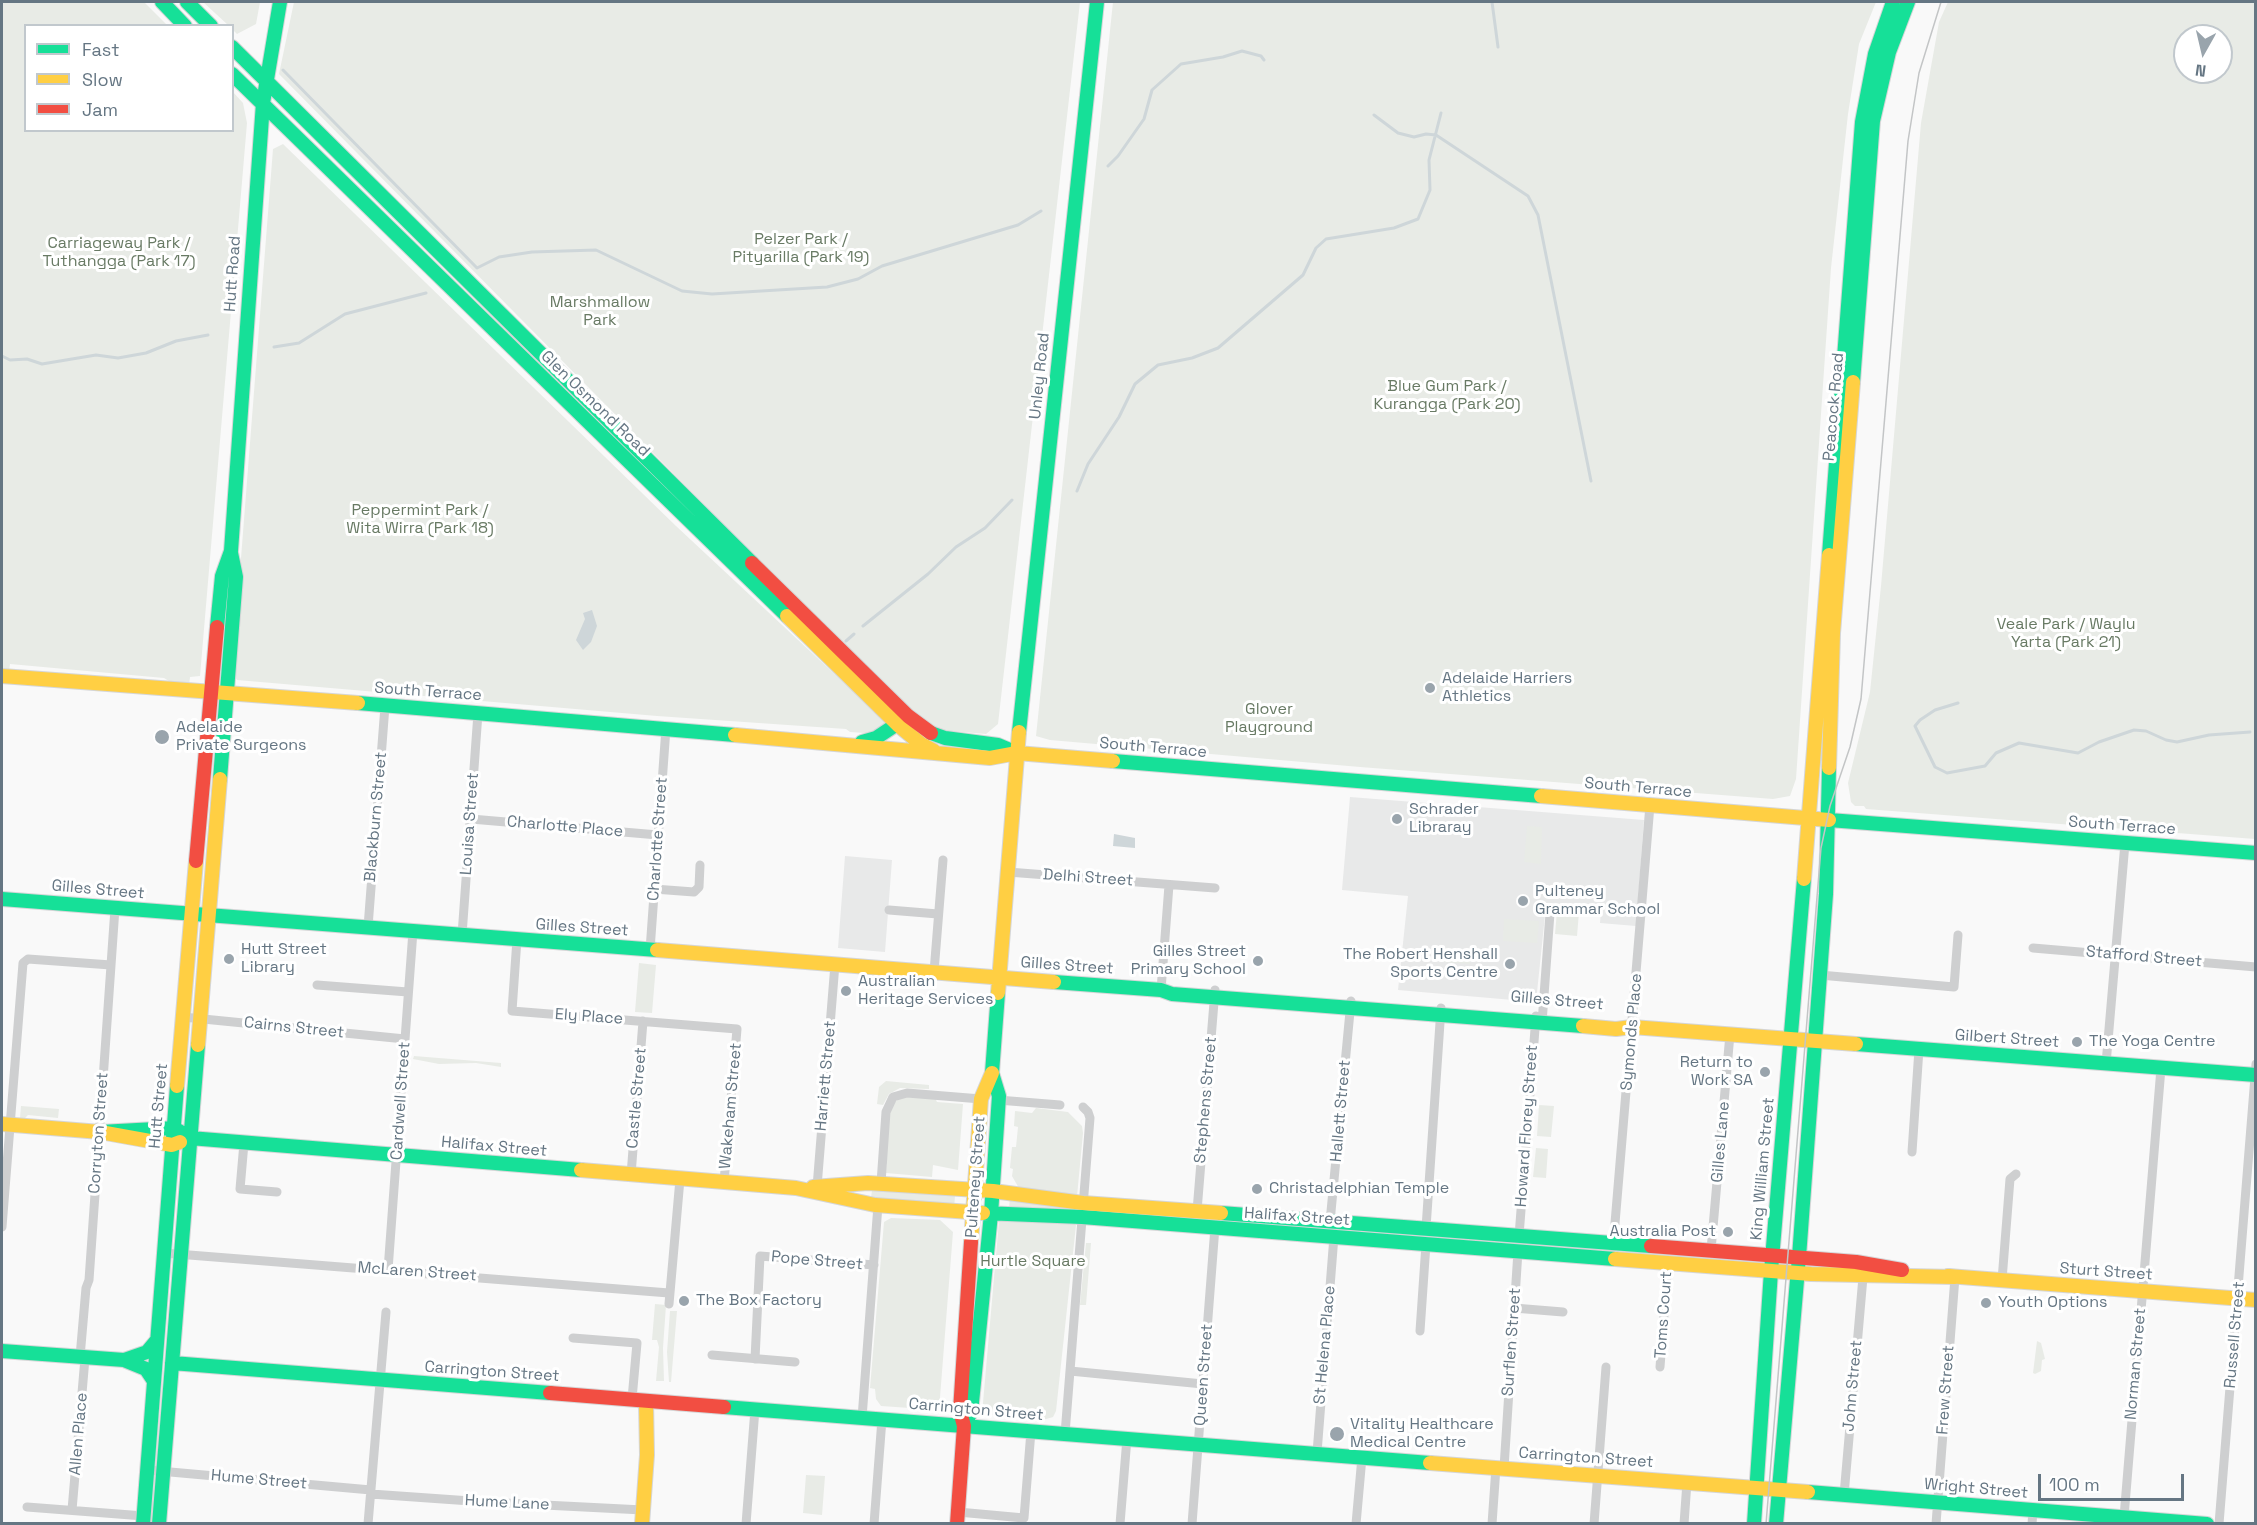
<!DOCTYPE html>
<html>
<head>
<meta charset="utf-8">
<style>
	body { margin:0 }
	#map { position:relative; width:2257px; height:1525px; overflow:hidden; background:#f9f9f9; font-family:"Space Grotesk",sans-serif }
	canvas { display:block }
	.frame { position:absolute; inset:0; border:3px solid #657683; pointer-events:none }
	.legend { position:absolute; left:24px; top:24px; width:210px; height:108px; box-sizing:border-box; background:#fff; border:2px solid #c1c8cd; margin:0; padding:8px 10px; list-style:none; font-size:18px; color:#657683 }
	.legend li { display:flex; align-items:center; gap:12px; height:30px }
	.legend b { width:30px; border:2px solid #c1c8cd }
	.north { position:absolute; left:2173px; top:24px; width:60px; height:60px; box-sizing:border-box; background:#fff; border:2px solid #c1c8cd; border-radius:50%; rotate:188deg; font-size:16px; font-weight:700; line-height:24px; text-align:center; color:#657683 }
	.north::after { content:''; display:block; margin:auto; width:21px; height:27px; background:#99a4ac; clip-path:polygon(50% 0,100% 100%,50% 72%,0 100%) }
	.scale { position:absolute; left:2038px; top:1474px; width:146px; height:27px; box-sizing:border-box; border:3px solid #657683; border-top:0; padding-left:8px; font-size:18px; line-height:21px; white-space:nowrap; color:#657683; -webkit-text-stroke:4px #fff; paint-order:stroke }
</style>
</head>
<body>
<div id="map">
<canvas width="2257" height="1525"></canvas>
<div class="frame"></div>
<ul class="legend">
<li><b style="height:8px;background:#16e098"></b>Fast</li>
<li><b style="height:8px;background:#ffcf43"></b>Slow</li>
<li><b style="height:8px;background:#f24e42"></b>Jam</li>
</ul>
<div class="north">N</div>
<div class="scale">100 m</div>
</div>
<script>
const ctx = document.querySelector('canvas').getContext('2d');
ctx.lineJoin = 'round';
function paint(path, color) {
  ctx.fillStyle = color;
  ctx.fill(path, 'evenodd');
}
function toPath(rows) {
  const path = new Path2D();
  for (const r of rows) {
    path.moveTo(r[0], r[1]);
    for (let i = 2; i < r.length; i += 2) path.lineTo(r[i], r[i + 1]);
  }
  return path;
}
function strokePath(path, color, width, dash) {
  ctx.strokeStyle = color;
  ctx.lineWidth = width;
  ctx.lineCap = dash ? 'butt' : 'round';
  ctx.setLineDash(dash || []);
  ctx.stroke(path);
}
function label(font, color, halo, rows, align = 'center') {
  ctx.font = font + ' "Space Grotesk",sans-serif';
  ctx.lineWidth = 6;
  ctx.setLineDash([]);
  ctx.textBaseline = 'middle';
  ctx.strokeStyle = halo;
  ctx.fillStyle = color;
  for (const [text, x, y, turn = 0] of rows) {
    ctx.save();
    ctx.translate(x, y);
    ctx.rotate((+turn || 0) * Math.PI / 180);
    ctx.textAlign = isNaN(turn) ? turn : align;
    if (halo) ctx.strokeText(text, 0, 0);
    ctx.fillText(text, 0, 0);
    ctx.restore();
  }
}
const built = toPath([
	[1350,797,1644,820,1636,926,1600,923,1601,910,1546,906,1536,1002,1398,990,1408,896,1342,890],
	[845,856,892,860,885,952,838,948]
]);
const green = toPath([
	[2,2,144,2,167,25,26,26,26,130,232,130,233,92,243,103,247,123,200,676,190,677,189,686,177,686,164,678,10,664,9,671,2,671],
	[203,2,260,2,256,24,237,34,233,30,232,26,228,25],
	[294,2,1080,2,998,724,986,734,939,730,909,712,279,74],
	[1113,2,1876,2,1859,44,1848,114,1831,268,1796,779,1790,796,1773,799,1360,767,1050,740,1036,736],
	[1948,2,2255,2,2255,839,1866,809,1864,806,1855,806,1851,802,1848,783,1870,692,1881,586,1921,123,1939,22],
	[2185,36,2221,36,2221,72,2185,72],
	[283,144,676,526,887,723,880,734,850,732,846,729,657,716,237,680,232,673,273,149],
	[1527,826,1542,827,1541,864,1524,862],
	[1557,911,1579,912,1577,936,1555,934],
	[1504,919,1539,921,1537,943,1503,941],
	[1444,948,1471,950,1470,964,1443,962],
	[639,963,656,965,652,1013,635,1012],
	[414,1056,501,1063,501,1067,476,1063,439,1064,413,1059],
	[886,1081,929,1085,929,1089,900,1088,889,1094,883,1105,877,1104,879,1087],
	[901,1097,935,1098,937,1102,963,1104,958,1170,933,1165,932,1177,886,1173,889,1113,895,1102],
	[1539,1105,1554,1106,1551,1137,1537,1136],
	[21,1106,59,1109,58,1118,28,1115,24,1119,20,1118],
	[1036,1108,1068,1112,1082,1126,1083,1133,1077,1196,1020,1190,1012,1176,1013,1169,1010,1168,1012,1147,1016,1147,1018,1127,1014,1126,1015,1111,1032,1113],
	[1536,1148,1548,1149,1546,1178,1533,1177],
	[872,1190,955,1195,954,1210,871,1198],
	[1010,1195,1077,1207,1077,1211,1009,1210],
	[891,1218,940,1220,953,1232,939,1410,881,1406,876,1399,875,1389,870,1388,884,1222],
	[999,1221,1073,1222,1076,1225,1056,1411,1053,1417,1046,1419,982,1414],
	[1086,1243,1091,1243,1086,1305,1080,1305],
	[655,1304,666,1305,663,1348,664,1381,656,1381,659,1347,657,1340,652,1340],
	[670,1311,677,1311,671,1382,669,1382,667,1352],
	[2037,1341,2041,1343,2045,1359,2042,1360,2041,1371,2035,1374,2033,1373],
	[806,1475,825,1476,822,1515,803,1513]
]);
const water = toPath([
	[592,610,597,626,591,642,583,650,576,640,585,619,583,613],
	[1114,834,1135,838,1135,848,1113,846]
]);
const stream = toPath([
	[1492,2,1498,47],
	[283,70,477,268,499,257,532,252,596,250,682,291,712,294,827,287,858,279,882,266,1018,225,1041,211],
	[1374,115,1398,133,1414,137,1426,134,1436,135,1528,196,1538,215,1591,481],
	[1108,166,1118,156,1144,119,1152,90,1181,64,1223,57,1242,51,1261,56,1264,60],
	[274,347,299,343,345,314,426,293],
	[2,356,10,360,27,359,42,364,96,355,118,358,146,353,176,341,208,335],
	[1077,491,1088,464,1119,417,1135,384,1158,365,1192,358,1218,348,1303,275,1316,248,1326,239,1394,228,1418,219,1430,190,1429,160,1441,113],
	[863,626,928,574,956,547,985,528,1012,500],
	[846,641,854,634],
	[1958,703,1935,710,1920,720,1915,726,1935,767,1947,773,1985,766,1996,753,2019,743,2078,753,2099,742,2134,730,2146,731,2166,740,2177,742,2209,735,2250,732]
]);
const street = toPath([
	[471,819,658,835],
	[1008,872,1215,888],
	[654,889,694,892,699,887,700,865],
	[889,910,938,914],
	[368,927,385,706],
	[462,935,478,713],
	[517,939,512,1011,737,1029,724,1182],
	[2033,948,2256,967],
	[650,950,666,728],
	[934,972,943,860],
	[1820,975,1954,987,1958,935],
	[317,985,408,992],
	[1161,990,1169,885],
	[183,1017,405,1039],
	[1542,1023,1550,913],
	[2106,1064,2125,843],
	[998,1100,1060,1105],
	[244,1143,240,1189,277,1192],
	[1912,1152,1919,1049],
	[631,1175,643,1021],
	[881,1183,886,1112,893,1097,907,1093,981,1099],
	[817,1187,835,964],
	[1197,1211,1215,990],
	[1330,1222,1351,1001],
	[2,1227,23,963,28,959,111,965],
	[1426,1228,1441,1008],
	[1519,1236,1536,1016],
	[1613,1247,1650,805],
	[1711,1250,1730,1034],
	[164,1253,669,1293],
	[388,1270,413,931],
	[2002,1280,2010,1179,2016,1174],
	[669,1304,680,1179],
	[1514,1308,1563,1312],
	[1420,1331,1426,1244],
	[573,1338,637,1343,632,1399],
	[712,1355,795,1362],
	[80,1357,86,1288,89,1280,115,908],
	[755,1359,760,1256,874,1265],
	[1660,1367,1668,1263],
	[1070,1371,1203,1384],
	[862,1418,878,1205],
	[1065,1434,1090,1118,1088,1112,1083,1107],
	[1317,1453,1334,1236],
	[1504,1468,1518,1251],
	[148,1470,371,1490],
	[371,1494,485,1502,643,1510],
	[1844,1495,1863,1277],
	[27,1507,144,1516],
	[72,1510,85,1358],
	[958,1512,1024,1518,1031,1431],
	[2124,1517,2161,1068],
	[368,1524,386,1312],
	[746,1524,755,1409],
	[874,1524,882,1419],
	[1120,1524,1127,1438],
	[1192,1524,1215,1227],
	[1356,1524,1362,1457],
	[1492,1524,1496,1467],
	[1594,1524,1606,1367],
	[1684,1524,1687,1482],
	[1936,1524,1955,1277],
	[2032,1524,2033,1510],
	[2219,1524,2256,1064]
]);
const fast = toPath([
	[162,2,185,26],
	[187,2,211,26],
	[232,47,752,563],
	[232,74,787,616],
	[1853,382,1873,121,1889,52,1908,2],
	[1829,555,1862,122,1875,54,1893,2],
	[217,627,222,576,231,551,263,103,280,2],
	[358,703,735,735],
	[1019,732,1097,2],
	[931,733,945,738,998,745,1017,753],
	[862,742,876,738,903,720],
	[1113,761,1541,796],
	[220,779,236,577,231,553],
	[1829,820,2256,853],
	[2,899,657,950],
	[1054,982,1161,990,1172,994,1583,1026],
	[1856,1044,2256,1075],
	[100,1132,174,1128,190,1138,581,1170],
	[983,1213,1082,1217,1615,1259],
	[1221,1213,1651,1246],
	[2,1351,124,1360,146,1369,154,1381],
	[124,1360,147,1352,157,1340],
	[172,1363,550,1393],
	[724,1407,1430,1463],
	[964,1426,971,1412,991,1214,999,1096,992,1073,998,993],
	[1808,1492,2207,1524],
	[143,1524,177,1086],
	[159,1524,198,1045],
	[1754,1524,1771,1271,1804,879],
	[1776,1524,1799,1257,1826,894,1829,768]
]);
const slow = toPath([
	[787,616,898,725,921,744,934,751],
	[2,676,358,703],
	[735,735,990,758,1017,753,1113,761],
	[1829,768,1833,633,1853,382],
	[1541,796,1829,820],
	[1804,879,1829,555],
	[657,950,1054,982],
	[998,993,1019,732],
	[1583,1026,1616,1029,1632,1027,1856,1044],
	[198,1045,220,779],
	[177,1086,196,861],
	[2,1124,100,1132,172,1145,180,1142],
	[581,1170,796,1188,875,1205,983,1213],
	[813,1187,868,1183,993,1191,1083,1203,1221,1213],
	[971,1242,981,1099,992,1073],
	[1615,1259,1811,1274,1955,1277],
	[1948,1276,2256,1300],
	[1430,1463,1808,1492],
	[642,1524,647,1455,646,1401]
]);
const jam = toPath([
	[752,563,908,716,931,733],
	[196,861,217,627],
	[1651,1246,1856,1262,1902,1270],
	[550,1393,724,1407],
	[957,1524,964,1426,960,1411,971,1242]
]);
const tram = toPath([
	[1766,1524,1821,848,1830,806,1850,747,1861,699,1908,141,1919,73,1941,2]
]);
const markers = [
	[1430,688,6,"#99a4ac"],
	[162,737,8,"#99a4ac"],
	[1397,819,6,"#99a4ac"],
	[1523,901,6,"#99a4ac"],
	[229,959,6,"#99a4ac"],
	[1258,961,6,"#99a4ac"],
	[1510,964,6,"#99a4ac"],
	[846,991,6,"#99a4ac"],
	[2077,1042,6,"#99a4ac"],
	[1765,1072,6,"#99a4ac"],
	[1257,1189,6,"#99a4ac"],
	[1728,1232,6,"#99a4ac"],
	[684,1301,6,"#99a4ac"],
	[1986,1303,6,"#99a4ac"],
	[1337,1434,8,"#99a4ac"]
];
const parkNames = [
	["Pelzer Park /",801,240],
	["Pityarilla (Park 19)",801,258],
	["Carriageway Park /",119,244],
	["Tuthangga (Park 17)",119,262],
	["Marshmallow",600,303],
	["Park",600,321],
	["Blue Gum Park /",1447,387],
	["Kurangga (Park 20)",1447,405],
	["Peppermint Park /",420,511],
	["Wita Wirra (Park 18)",420,529],
	["Veale Park / Waylu",2066,625],
	["Yarta (Park 21)",2066,643],
	["Glover",1269,710],
	["Playground",1269,728],
	["Hurtle Square",1033,1262]
];
const streetNames = [
	["Hutt Road",233,274,-86],
	["Unley Road",1040,376,-84],
	["Glen Osmond Road",595,404,44],
	["Peacock Road",1834,407,-85],
	["South Terrace",428,692,4],
	["South Terrace",1153,748,5],
	["South Terrace",1638,788,5],
	["Blackburn Street",376,817,-85],
	["Louisa Street",470,824,-86],
	["South Terrace",2122,826,4],
	["Charlotte Place",565,827,5],
	["Charlotte Street",658,839,-86],
	["Delhi Street",1088,878,4],
	["Gilles Street",98,890,5],
	["Gilles Street",582,928,4],
	["Stafford Street",2144,957,5],
	["Gilles Street",1067,966,4],
	["Gilles Street",1557,1001,5],
	["Ely Place",589,1017,4],
	["Cairns Street",294,1028,6],
	["Symonds Place",1632,1032,-85],
	["Gilbert Street",2007,1039,4],
	["Harriett Street",826,1076,-85],
	["Castle Street",637,1098,-85],
	["Stephens Street",1206,1100,-85],
	["Cardwell Street",401,1101,-86],
	["Hutt Street",159,1106,-85],
	["Wakeham Street",731,1106,-85],
	["Hallett Street",1341,1111,-85],
	["Howard Florey Street",1527,1126,-86],
	["Corryton Street",99,1133,-86],
	["Gilles Lane",1721,1142,-85],
	["Halifax Street",494,1147,5],
	["King William Street",1763,1169,-85],
	["Pulteney Street",976,1177,-86],
	["Halifax Street",1297,1217,4],
	["Pope Street",817,1261,5],
	["McLaren Street",417,1272,4],
	["Sturt Street",2106,1272,4],
	["Toms Court",1664,1315,-86],
	["Russell Street",2235,1335,-85],
	["Surflen Street",1512,1342,-86],
	["St Helena Place",1325,1345,-85],
	["Norman Street",2136,1364,-85],
	["Carrington Street",492,1372,4],
	["Queen Street",1204,1375,-86],
	["John Street",1853,1386,-85],
	["Frew Street",1946,1390,-86],
	["Carrington Street",976,1410,5],
	["Allen Place",79,1434,-85],
	["Carrington Street",1586,1458,4],
	["Hume Street",259,1480,5],
	["Wright Street",1976,1489,5],
	["Hume Lane",507,1503,3]
];
const poiNames = [
	["Adelaide Harriers",1442,679],
	["Athletics",1442,697],
	["Adelaide",176,728],
	["Private Surgeons",176,746],
	["Schrader",1409,810],
	["Libraray",1409,828],
	["Pulteney",1535,892],
	["Grammar School",1535,910],
	["Hutt Street",241,950],
	["Library",241,968],
	["Gilles Street",1246,952,"right"],
	["Primary School",1246,970,"right"],
	["The Robert Henshall",1498,955,"right"],
	["Sports Centre",1498,973,"right"],
	["Australian",858,982],
	["Heritage Services",858,1000],
	["The Yoga Centre",2089,1042],
	["Return to",1753,1063,"right"],
	["Work SA",1753,1081,"right"],
	["Christadelphian Temple",1269,1189],
	["Australia Post",1716,1232,"right"],
	["The Box Factory",696,1301],
	["Youth Options",1998,1303],
	["Vitality Healthcare",1350,1425],
	["Medical Centre",1350,1443]
];
paint(built, '#e8e9e9');
paint(green, '#e8ebe6');
paint(water, '#ced6d9');
strokePath(stream, '#ced6d9', 3);
strokePath(fast, '#d5d6d7', 16);
strokePath(slow, '#d5d6d7', 16);
strokePath(jam, '#d5d6d7', 16);
strokePath(street, '#cecfd0', 9);
strokePath(fast, '#16e098', 14);
strokePath(slow, '#ffcf43', 14);
strokePath(jam, '#f24e42', 14);
strokePath(tram, '#c3c5c6', 1.5);
for (const [x, y, r, color] of markers) {
  const dot = new Path2D();
  dot.arc(x, y, r, 0, 2 * Math.PI);
  ctx.fillStyle = color;
  ctx.fill(dot);
  strokePath(dot, '#fff', 2);
}
label('16px', '#687a64', '#fff', parkNames);
label('16px', '#657683', '#fff', streetNames);
label('16px', '#657683', '#fff', poiNames, 'left');
</script>
</body>
</html>
